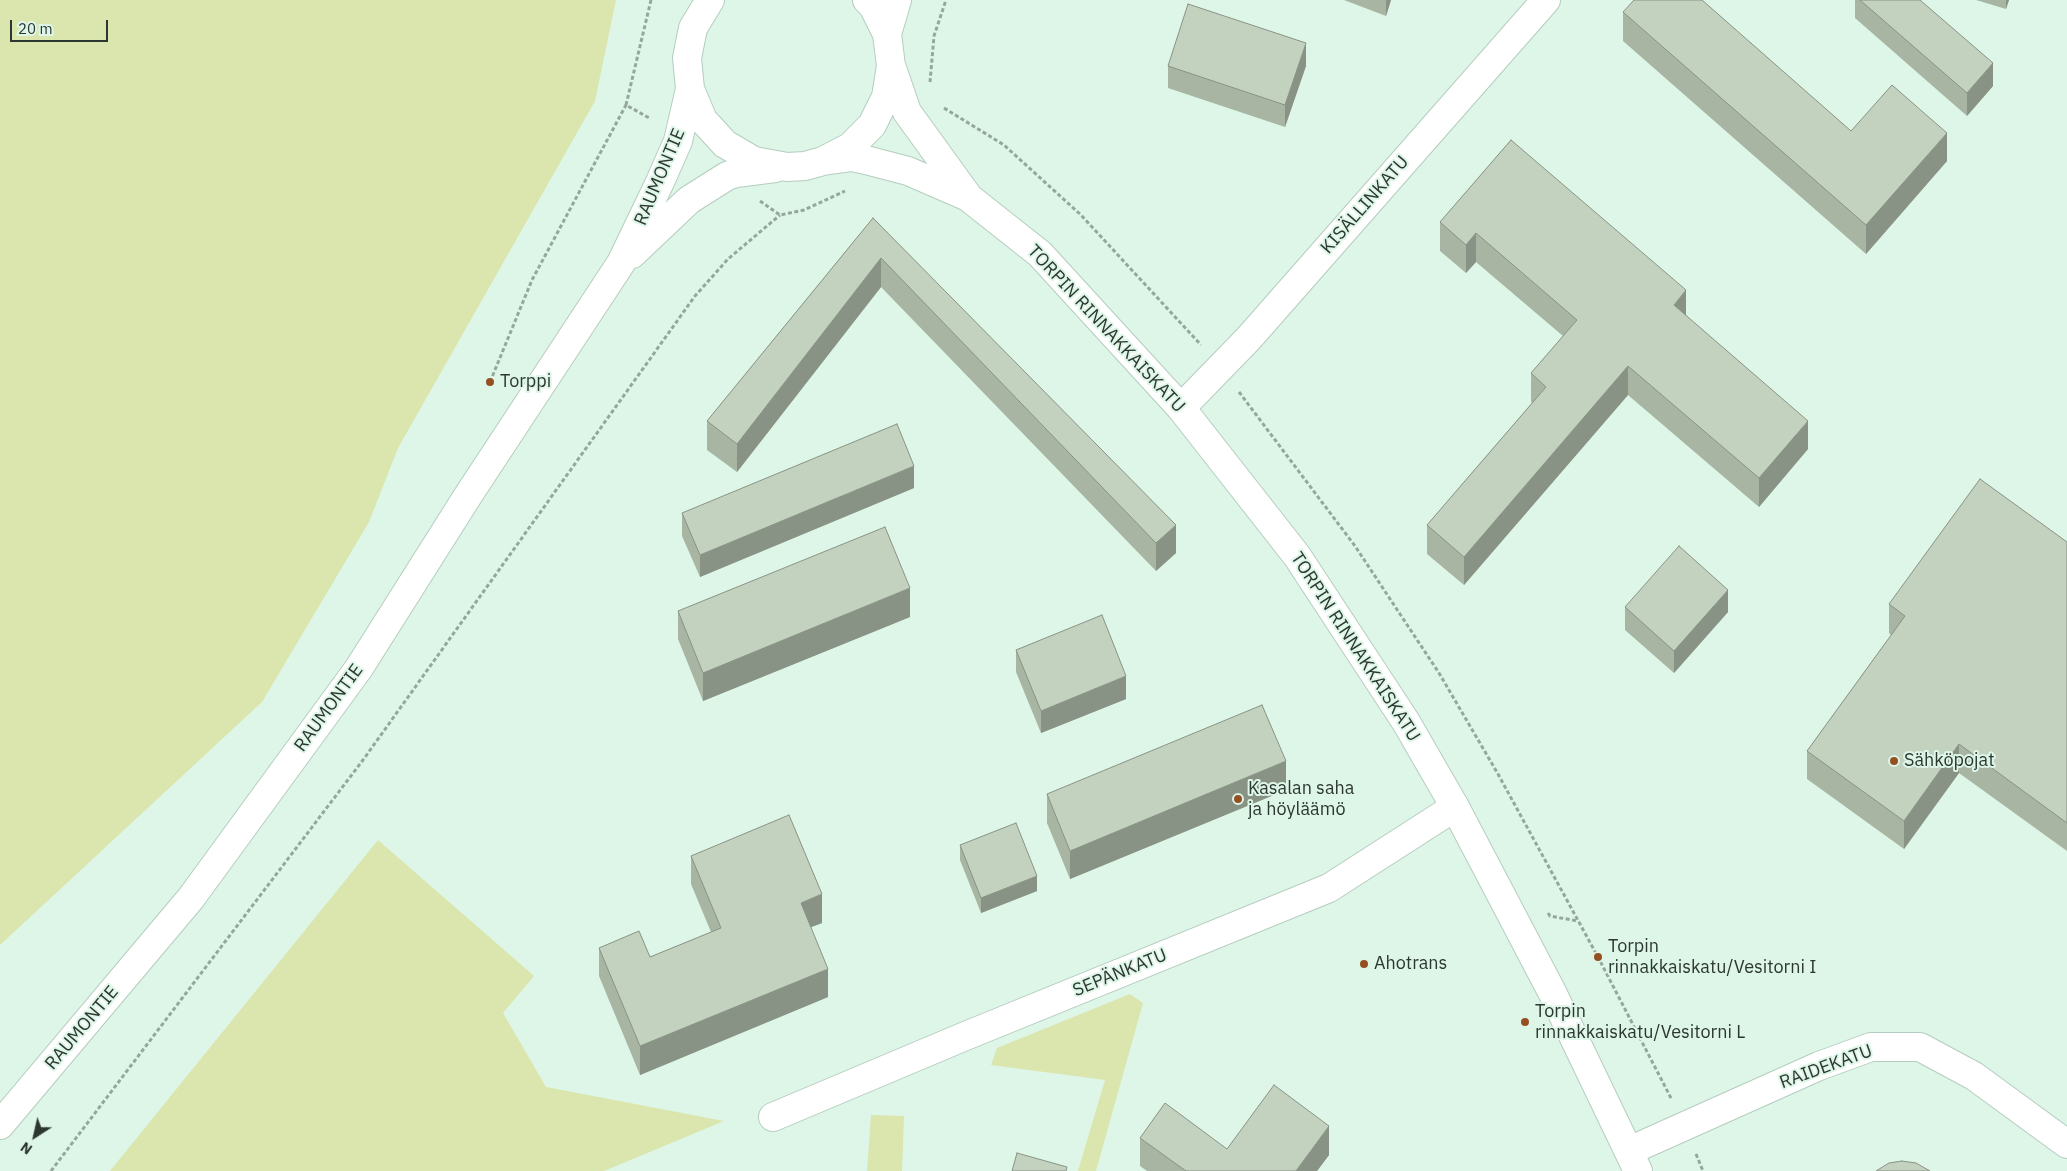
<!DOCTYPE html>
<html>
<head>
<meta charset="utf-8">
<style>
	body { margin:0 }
	#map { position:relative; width:2067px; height:1171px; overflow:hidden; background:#ddf6e7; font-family:"IBM Plex Sans",sans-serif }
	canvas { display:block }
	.north { position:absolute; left:10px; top:1111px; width:50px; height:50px; -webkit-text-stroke:4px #ddf6e7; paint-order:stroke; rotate:215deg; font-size:14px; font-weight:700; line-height:20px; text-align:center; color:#2d3731 }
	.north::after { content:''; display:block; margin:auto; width:18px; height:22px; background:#2d3731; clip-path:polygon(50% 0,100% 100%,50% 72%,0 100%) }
	.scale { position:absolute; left:10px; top:20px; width:98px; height:22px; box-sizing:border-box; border:2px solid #2d3731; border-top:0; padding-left:6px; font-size:15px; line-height:18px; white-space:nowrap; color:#2d3731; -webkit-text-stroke:4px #ddf6e7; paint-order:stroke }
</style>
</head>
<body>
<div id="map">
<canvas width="2067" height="1171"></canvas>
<div class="north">N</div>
<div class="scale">20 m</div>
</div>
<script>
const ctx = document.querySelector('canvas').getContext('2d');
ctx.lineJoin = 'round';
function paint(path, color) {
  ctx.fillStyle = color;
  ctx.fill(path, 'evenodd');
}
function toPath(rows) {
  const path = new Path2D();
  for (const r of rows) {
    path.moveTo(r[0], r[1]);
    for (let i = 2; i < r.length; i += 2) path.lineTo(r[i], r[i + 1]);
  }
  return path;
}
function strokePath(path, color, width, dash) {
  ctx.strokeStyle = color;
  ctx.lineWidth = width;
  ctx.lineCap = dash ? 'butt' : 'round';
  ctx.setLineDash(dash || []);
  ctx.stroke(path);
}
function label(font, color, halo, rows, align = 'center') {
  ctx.font = font + ' "IBM Plex Sans",sans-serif';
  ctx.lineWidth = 4;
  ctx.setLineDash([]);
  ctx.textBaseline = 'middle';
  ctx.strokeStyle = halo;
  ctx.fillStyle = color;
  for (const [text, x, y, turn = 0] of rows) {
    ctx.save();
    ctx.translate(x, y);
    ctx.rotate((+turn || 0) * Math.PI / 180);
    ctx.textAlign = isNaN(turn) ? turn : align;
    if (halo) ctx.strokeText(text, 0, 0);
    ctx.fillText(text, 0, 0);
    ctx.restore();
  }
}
const green = toPath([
	[0,0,616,0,595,101,398,448,369,522,262,702,0,945],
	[378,840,534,976,503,1013,546,1087,724,1121,604,1171,110,1171],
	[1130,994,1143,1003,1096,1171,1078,1171,1105,1080,991,1065,997,1048],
	[871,1115,904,1116,902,1171,867,1171]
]);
const path = toPath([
	[651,0,626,105,651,119],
	[930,82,934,36,946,0],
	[944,108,1004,145,1081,215,1201,345],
	[760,201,780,215,804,210,845,191],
	[490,382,532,280,626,105],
	[1239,392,1355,546,1439,673,1498,774,1598,957,1672,1100],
	[1548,913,1550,916,1578,921],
	[1696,1154,1703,1171],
	[51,1171,363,760,695,296,728,259,780,215]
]);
const street = toPath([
	[1181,408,1249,338,1546,0],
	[773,1117,963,1037,1329,888,1455,807],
	[1629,1151,1819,1066,1871,1047,1920,1047,1974,1076,2067,1144]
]);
const secondary = toPath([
	[710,0,693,28,687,58,690,89,703,120,725,144,754,161,787,167,805,166,823,161,850,147,872,125,886,97,891,66,887,34,873,6,867,0],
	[887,34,897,0],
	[892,68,907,112,967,195],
	[823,161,852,157,866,160,908,171,968,197,1040,254,1181,408,1297,556,1406,722,1455,807,1552,992,1638,1171],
	[632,254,689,200,727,176,736,173,775,168],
	[0,1125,191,898,359,668,469,494,621,263,660,182,678,141,690,89]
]);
const wall = toPath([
	[1344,0,1391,0,1386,16],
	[1855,0,1920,0,1993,86,1967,116,1855,18],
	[1976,0,2009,0,2006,9],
	[1623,12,1851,131,1947,161,1866,254,1623,41],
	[1168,66,1306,66,1285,127,1168,88],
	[1511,140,1686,315,1808,449,1759,507,1628,395,1464,585,1427,554,1427,525,1532,403,1531,402,1531,373,1563,336,1476,262,1466,273,1440,251,1440,222],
	[873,218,1176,553,1156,571,881,287,737,472,707,450,707,421],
	[914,488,700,577,682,536,682,513],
	[2067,542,2067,851,1959,773,1904,849,1807,779,1807,751,1891,635,1889,633,1889,604],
	[1625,607,1728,612,1674,673,1625,630],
	[678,611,910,617,703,701,678,639],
	[1016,650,1126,699,1041,733,1016,672],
	[1286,790,1070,879,1047,823,1047,794],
	[960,845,1037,891,981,913,960,860],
	[691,856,822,923,811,927,828,997,640,1075,599,976,599,948,650,957,711,932,691,884],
	[1140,1138,1227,1149,1329,1155,1317,1171,1147,1171,1140,1166]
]);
const shadedWall = toPath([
	[1386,0,1391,0,1386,16],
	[2006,0,2009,0,2006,9],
	[1306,43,1306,66,1285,127,1285,105],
	[1993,63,1993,86,1967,116,1967,93],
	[1947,133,1947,161,1866,254,1866,225],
	[1476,233,1476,262,1466,273,1466,245],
	[881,258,881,287,737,472,737,444],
	[1686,290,1686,319,1674,305],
	[1628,366,1628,395,1464,585,1464,557],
	[1808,421,1808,449,1759,507,1759,478],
	[914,466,914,488,700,577,700,555],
	[1176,525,1176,553,1156,571,1156,543],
	[910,588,910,617,703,701,703,673],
	[1728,590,1728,612,1674,673,1674,651],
	[1126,676,1126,699,1041,733,1041,711],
	[1959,744,1959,773,1904,849,1904,821],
	[1286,761,1286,790,1070,879,1070,851],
	[1037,876,1037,891,981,913,981,898],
	[822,894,822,923,801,931,801,903],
	[828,969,828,997,640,1075,640,1046],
	[1329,1126,1329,1155,1317,1171,1296,1171]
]);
const building = toPath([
	[1634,0,1702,0,1851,131,1892,85,1947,133,1866,225,1623,12,1634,0],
	[1860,0,1920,0,1993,63,1967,93,1860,0],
	[1188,4,1306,43,1285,105,1168,66,1188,4],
	[1511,140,1686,290,1674,305,1808,421,1759,478,1628,366,1464,557,1427,525,1546,387,1531,373,1577,320,1476,233,1466,245,1440,222,1511,140],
	[873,218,1176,525,1156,543,881,258,737,444,707,421,873,218],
	[897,424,914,466,700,555,682,513,897,424],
	[1980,479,2067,542,2067,823,1959,744,1904,821,1807,751,1905,616,1889,604,1980,479],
	[885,527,910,588,703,673,678,611,885,527],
	[1679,546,1728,590,1674,651,1625,607,1679,546],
	[1102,615,1126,676,1041,711,1016,650,1102,615],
	[1262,705,1286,761,1070,851,1047,794,1262,705],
	[789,815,822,894,801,903,828,969,640,1046,599,948,639,931,650,957,721,928,691,856,789,815],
	[1016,823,1037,876,981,898,960,845,1016,823],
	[1274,1085,1329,1126,1296,1171,1186,1171,1140,1138,1165,1103,1227,1149,1274,1085],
	[1017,1153,1067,1167,1066,1171,1012,1171,1017,1153],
	[1902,1161,1916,1163,1930,1171,1876,1171,1889,1163,1902,1161]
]);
const markers = [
	[490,382,5,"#945023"],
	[1894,761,5,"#945023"],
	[1238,799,5,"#945023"],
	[1598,957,5,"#945023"],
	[1364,964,5,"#945023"],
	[1525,1022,5,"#945023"]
];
const streetNames = [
	["RAUMONTIE",660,177,-67],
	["KISÄLLINKATU",1365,205,-49],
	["TORPIN RINNAKKAISKATU",1106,329,47],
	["TORPIN RINNAKKAISKATU",1355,647,57],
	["RAUMONTIE",329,708,-54],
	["SEPÄNKATU",1120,973,-22],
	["RAUMONTIE",82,1028,-50],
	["RAIDEKATU",1826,1067,-20]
];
const poiNames = [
	["Torppi",500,382],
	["Sähköpojat",1904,761],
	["Kasalan saha",1248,789],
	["ja höyläämö",1248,810],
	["Torpin",1608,947],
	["rinnakkaiskatu/Vesitorni I",1608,968],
	["Ahotrans",1374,964],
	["Torpin",1535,1012],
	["rinnakkaiskatu/Vesitorni L",1535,1033]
];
paint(green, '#dbe5ae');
strokePath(street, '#b5cdbf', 30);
strokePath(secondary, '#b5cdbf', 30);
strokePath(path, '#95a79c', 3, [4, 2.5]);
strokePath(street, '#fff', 28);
strokePath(secondary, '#fff', 28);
paint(wall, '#a8b5a3');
paint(shadedWall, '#889385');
paint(building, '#c3d2be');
strokePath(building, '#889385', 1);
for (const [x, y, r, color] of markers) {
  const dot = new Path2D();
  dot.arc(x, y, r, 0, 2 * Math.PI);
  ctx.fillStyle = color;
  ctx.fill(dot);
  strokePath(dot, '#ddf6e7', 2);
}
label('18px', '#2d3731', '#ddf6e7', streetNames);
label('18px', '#2d3731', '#ddf6e7', poiNames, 'left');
</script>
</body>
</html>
